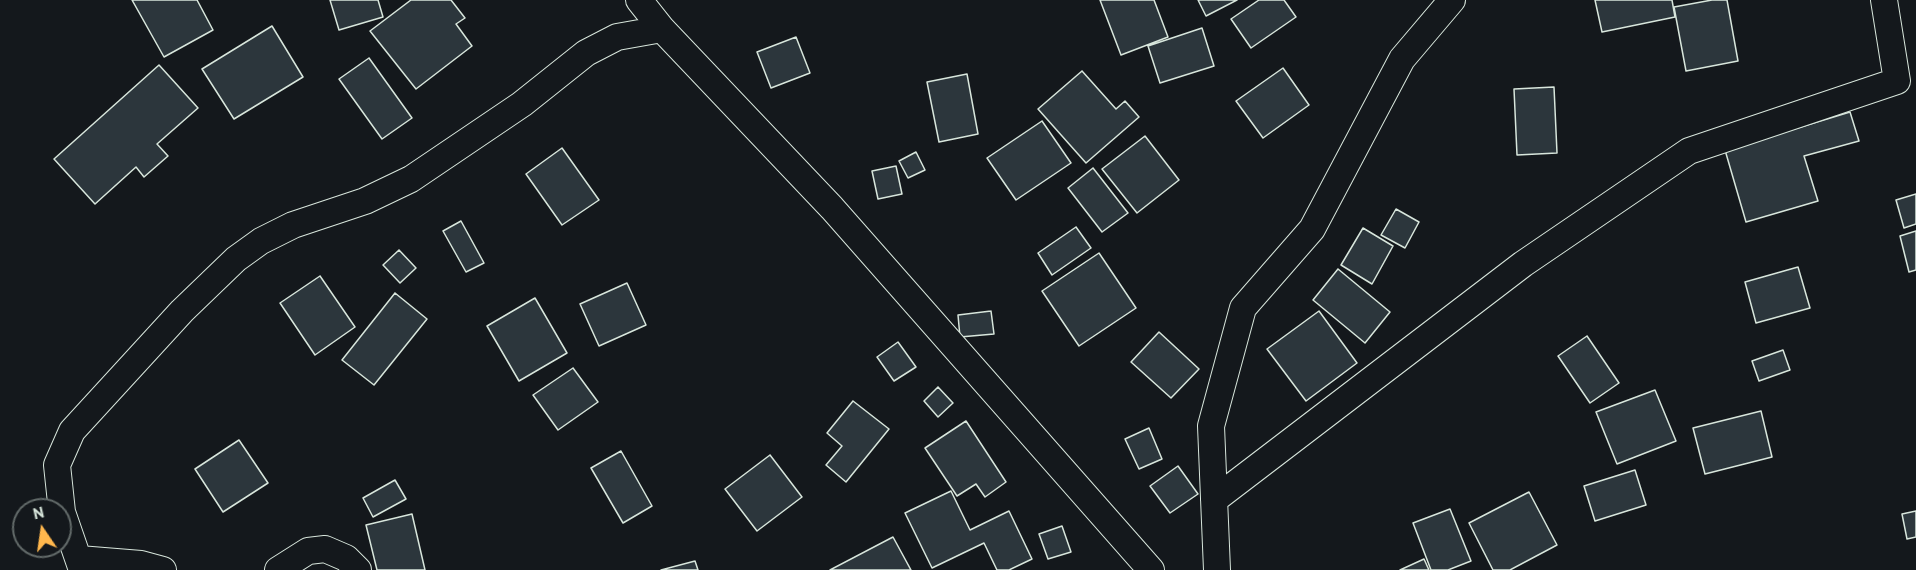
<!DOCTYPE html>
<html>
<head>
<meta charset="utf-8">
<style>
	body { margin:0 }
	#map { position:relative; width:1916px; height:570px; overflow:hidden; background:#14181c; font-family:"PT Sans",sans-serif }
	canvas { display:block }
	.north { position:absolute; left:12px; top:498px; width:60px; height:60px; box-sizing:border-box; background:#14181c; border:2px solid #626a69; border-radius:50%; rotate:347deg; font-size:16px; font-weight:700; line-height:24px; text-align:center; color:#d8e6dc }
	.north::after { content:''; display:block; margin:auto; width:21px; height:27px; background:#ffb74d; clip-path:polygon(50% 0,100% 100%,50% 72%,0 100%) }
</style>
</head>
<body>
<div id="map">
<canvas width="1916" height="570"></canvas>
<div class="north">N</div>
</div>
<script>
const ctx = document.querySelector('canvas').getContext('2d');
ctx.lineJoin = 'round';
function paint(path, color) {
  ctx.fillStyle = color;
  ctx.fill(path, 'evenodd');
}
function toPath(rows) {
  const path = new Path2D();
  for (const r of rows) {
    path.moveTo(r[0], r[1]);
    for (let i = 2; i < r.length; i += 2) path.lineTo(r[i], r[i + 1]);
  }
  return path;
}
function strokePath(path, color, width, dash) {
  ctx.strokeStyle = color;
  ctx.lineWidth = width;
  ctx.lineCap = dash ? 'butt' : 'round';
  ctx.setLineDash(dash || []);
  ctx.stroke(path);
}
const building = toPath([
	[132,0,197,0,213,30,164,57,132,0],
	[330,0,378,0,383,17,339,30,330,0],
	[411,0,451,0,465,18,456,24,472,46,416,89,370,31,411,0],
	[1100,0,1154,0,1168,37,1121,55,1100,0],
	[1198,0,1237,0,1206,16,1198,0],
	[1259,0,1284,0,1296,17,1251,48,1231,19,1259,0],
	[1595,0,1672,0,1675,17,1602,32,1595,0],
	[1712,0,1727,0,1738,61,1686,71,1674,7,1712,0],
	[272,26,303,77,234,119,202,69,272,26],
	[1202,28,1214,66,1160,83,1148,46,1202,28],
	[796,37,810,73,771,88,757,52,796,37],
	[369,58,412,118,382,139,339,79,369,58],
	[159,65,198,108,157,144,168,156,144,177,136,167,95,204,54,159,159,65],
	[1283,68,1309,105,1263,138,1236,101,1283,68],
	[1082,71,1116,109,1125,101,1139,117,1086,163,1038,109,1082,71],
	[967,74,978,134,939,142,927,82,967,74],
	[1554,87,1557,153,1517,155,1514,89,1554,87],
	[1850,112,1859,141,1804,156,1818,201,1746,222,1725,150,1850,112],
	[1042,121,1071,163,1016,200,987,158,1042,121],
	[1145,136,1179,180,1137,213,1102,169,1145,136],
	[562,148,599,200,562,225,526,174,562,148],
	[916,152,925,170,908,178,899,161,916,152],
	[896,166,902,194,878,199,872,171,896,166],
	[1093,168,1128,213,1102,232,1068,188,1093,168],
	[1916,194,1916,224,1904,228,1896,200,1916,194],
	[1396,209,1419,222,1405,248,1381,235,1396,209],
	[461,221,484,263,466,272,443,231,461,221],
	[1076,227,1091,248,1052,275,1038,253,1076,227],
	[1363,228,1393,246,1372,284,1341,265,1363,228],
	[1916,231,1916,270,1909,272,1900,236,1916,231],
	[399,250,416,268,400,283,383,265,399,250],
	[1099,253,1136,308,1079,346,1042,291,1099,253],
	[1798,267,1810,308,1756,323,1745,282,1798,267],
	[1338,269,1390,312,1365,343,1313,300,1338,269],
	[320,276,355,327,315,355,280,303,320,276],
	[627,283,646,325,599,346,580,304,627,283],
	[395,293,427,319,374,385,342,360,395,293],
	[535,298,567,353,519,381,487,326,535,298],
	[991,311,994,334,960,337,958,315,991,311],
	[1319,311,1357,363,1306,401,1267,349,1319,311],
	[1159,332,1199,369,1171,398,1131,362,1159,332],
	[1587,336,1619,383,1590,403,1558,356,1587,336],
	[898,342,916,367,894,381,877,357,898,342],
	[1783,350,1790,370,1759,381,1752,361,1783,350],
	[573,368,598,402,558,430,533,395,573,368],
	[938,387,953,403,938,417,924,401,938,387],
	[1655,390,1676,441,1617,464,1596,412,1655,390],
	[853,401,889,429,846,482,826,465,842,446,827,433,853,401],
	[1761,411,1772,457,1705,474,1693,428,1761,411],
	[966,421,1006,482,985,497,976,484,957,496,925,448,966,421],
	[1149,428,1162,459,1139,469,1125,439,1149,428],
	[239,440,268,483,223,512,195,469,239,440],
	[621,451,652,506,623,523,591,468,621,451],
	[770,455,802,497,757,531,725,489,770,455],
	[1178,466,1198,494,1170,513,1150,486,1178,466],
	[1635,470,1646,505,1595,521,1584,486,1635,470],
	[395,480,406,499,373,517,363,498,395,480],
	[951,491,970,530,1009,511,1032,559,1009,570,997,570,984,543,932,568,905,513,951,491],
	[1529,492,1557,545,1510,570,1493,570,1469,523,1529,492],
	[1450,509,1471,561,1448,570,1431,570,1413,523,1450,509],
	[1916,511,1916,537,1907,539,1902,514,1916,511],
	[412,514,425,570,377,570,366,525,412,514],
	[1062,526,1071,552,1048,559,1039,534,1062,526],
	[893,537,911,570,830,570,893,537],
	[1424,559,1429,570,1400,570,1424,559],
	[695,561,698,570,661,570,695,561]
]);
const street = toPath([
	[639,0,662,29,832,208,1151,570],
	[1214,500,1523,264,1689,151,1897,81,1884,0],
	[79,559,141,564,163,570],
	[82,570,62,512,57,465,72,431,182,311,236,259,261,241,293,225,365,201,411,179,522,104,586,53,617,37,662,29],
	[278,570,308,551,325,549,346,558,358,570],
	[1217,570,1211,426,1243,308,1312,229,1402,59,1452,0]
]);
paint(building, '#2c363c');
strokePath(building, '#d8e6dc', 1.5);
strokePath(street, '#d8e6dc', 28);
strokePath(street, '#14181c', 26);
</script>
</body>
</html>
